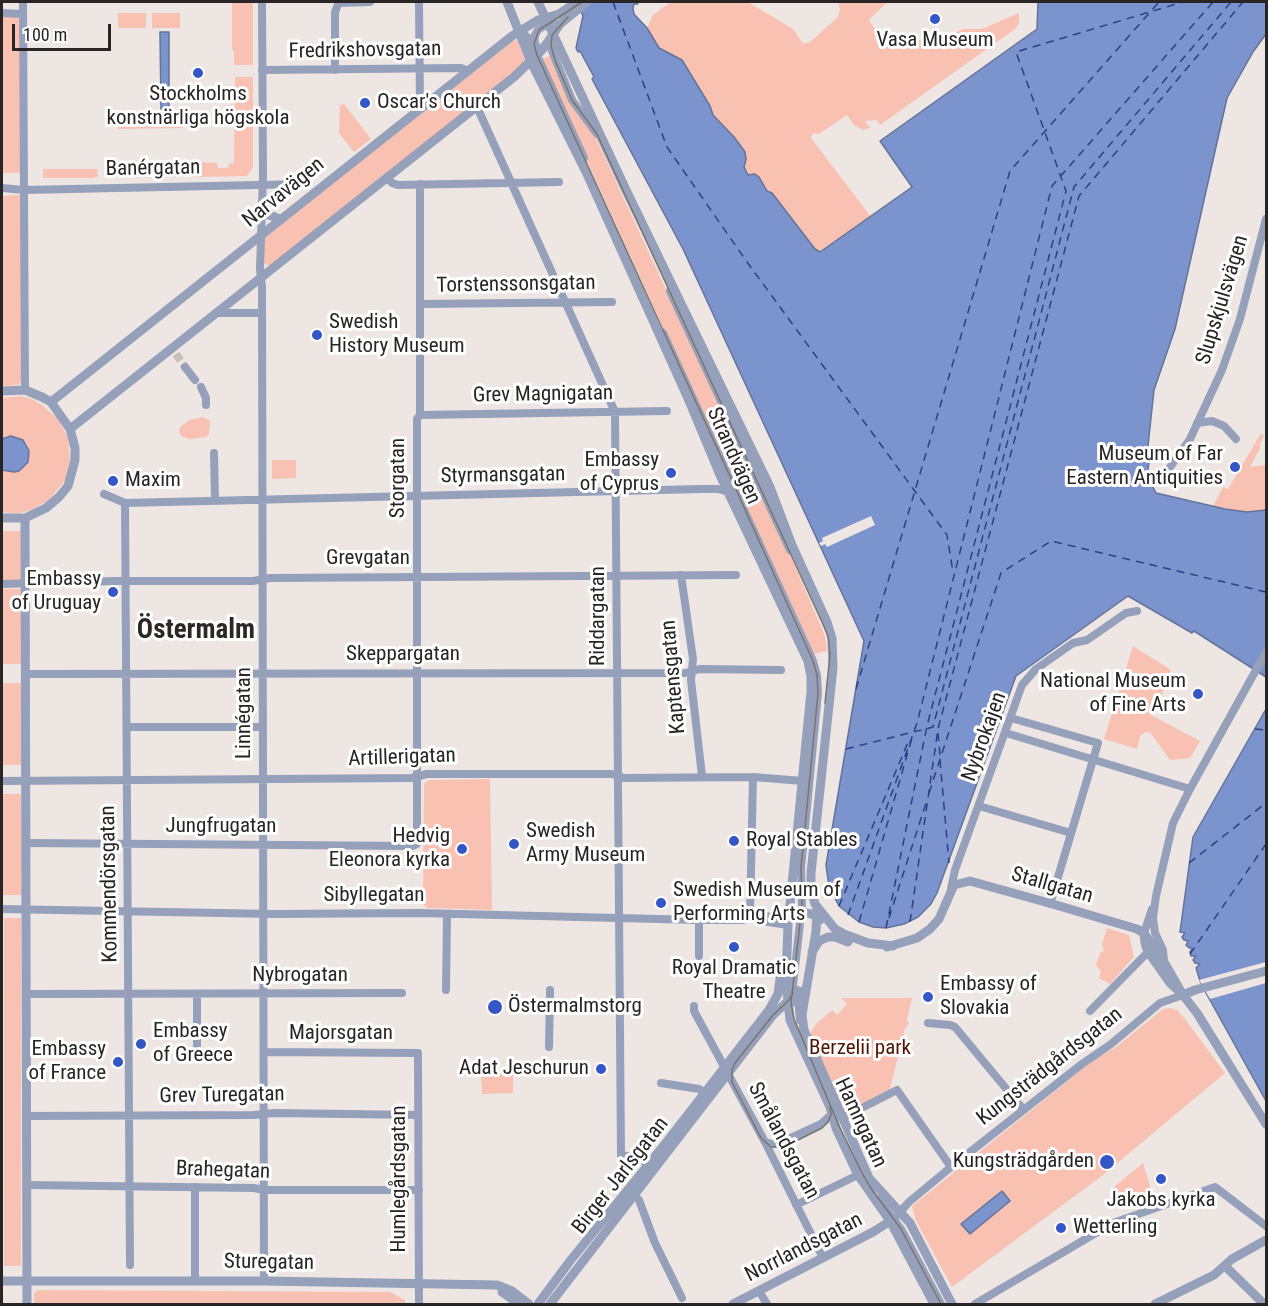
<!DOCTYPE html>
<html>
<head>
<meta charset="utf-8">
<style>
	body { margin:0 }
	#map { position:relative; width:1268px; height:1306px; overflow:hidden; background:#eee6e3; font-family:"Roboto Condensed",sans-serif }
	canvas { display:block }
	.frame { position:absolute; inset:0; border:3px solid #282524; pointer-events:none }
	.scale { position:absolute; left:12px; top:24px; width:99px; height:27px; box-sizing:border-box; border:3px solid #282524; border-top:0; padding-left:8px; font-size:18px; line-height:21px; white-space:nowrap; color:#282524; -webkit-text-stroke:4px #fff; paint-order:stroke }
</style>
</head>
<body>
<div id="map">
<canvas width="1268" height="1306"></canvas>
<div class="frame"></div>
<div class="scale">100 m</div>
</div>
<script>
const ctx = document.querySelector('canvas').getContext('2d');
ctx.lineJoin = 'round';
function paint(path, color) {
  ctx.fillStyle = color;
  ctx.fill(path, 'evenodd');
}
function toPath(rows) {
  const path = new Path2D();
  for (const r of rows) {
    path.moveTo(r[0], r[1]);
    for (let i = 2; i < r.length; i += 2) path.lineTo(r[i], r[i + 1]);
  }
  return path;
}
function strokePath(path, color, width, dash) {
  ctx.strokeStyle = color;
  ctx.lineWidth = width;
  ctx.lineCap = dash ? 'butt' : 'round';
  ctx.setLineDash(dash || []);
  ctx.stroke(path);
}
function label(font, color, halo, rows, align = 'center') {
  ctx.font = font + ' "Roboto Condensed",sans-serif';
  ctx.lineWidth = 6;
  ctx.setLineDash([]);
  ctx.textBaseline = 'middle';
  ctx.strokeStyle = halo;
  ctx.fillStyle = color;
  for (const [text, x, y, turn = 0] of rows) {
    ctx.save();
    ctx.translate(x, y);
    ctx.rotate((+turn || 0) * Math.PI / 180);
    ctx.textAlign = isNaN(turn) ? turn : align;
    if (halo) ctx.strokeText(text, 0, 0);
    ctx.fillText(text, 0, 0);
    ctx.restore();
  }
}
const green = toPath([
	[232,2,253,2,253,65,234,65,234,53,232,48],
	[671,2,748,2,793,29,803,44,810,42,838,17,840,10,838,2,887,2,869,20,878,34,933,42,964,29,982,29,1019,13,1019,23,1015,29,880,125,877,120,865,121,870,128,863,130,854,125,847,115,819,134,813,133,811,138,871,217,820,252,815,249,772,193,767,191,759,177,748,175,743,167,746,159,734,137,713,115,710,106,682,60,659,48,647,28,653,15],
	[118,13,146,13,146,28,118,28],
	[152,13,180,13,180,28,152,28],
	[3,17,17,17,21,22,20,173,3,173],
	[517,40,526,63,270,266,265,264,263,262,265,237,513,41],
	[551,55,593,132,755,482,733,481,541,60],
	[235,77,253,77,253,167,247,176,192,177,192,166,195,162,217,163,218,168,228,168,229,164,234,163],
	[344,104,371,139,354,152,339,133,340,105],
	[118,113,183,113,183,128,118,129],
	[121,162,183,162,187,166,188,177,123,178,120,177,119,163],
	[43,169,97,169,98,176,94,178,43,178],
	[19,195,21,197,21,382,18,385,4,386,2,384,2,197,3,196],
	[20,396,32,399,42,405,59,420,68,439,70,460,65,480,49,500,31,510,20,513,8,513,2,512,2,398],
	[203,417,210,421,209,434,206,437,190,439,181,436,179,430,181,426,190,420],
	[1262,434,1264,436,1260,444,1260,448,1250,467,1266,465,1266,510,1247,512,1213,506,1223,487,1228,489,1260,435],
	[272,460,296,460,296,478,272,479],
	[755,491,759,493,779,534,782,536,825,636,827,651,814,654,741,495,740,493,743,492],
	[3,531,22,531,21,580,3,580],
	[3,589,22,589,21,664,2,664],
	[1133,646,1171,670,1164,681,1165,688,1151,715,1200,741,1190,758,1170,760,1150,732,1144,733,1140,736,1137,749,1104,739],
	[2,683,21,683,22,765,3,765],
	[490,779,492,910,427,908,423,904,424,784,429,780],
	[2,794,21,794,22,895,3,895],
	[4,918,21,918,21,1266,4,1266],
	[1107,928,1129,935,1134,957,1110,984,1099,978,1101,971,1096,965,1100,953,1104,951,1102,944],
	[841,998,912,998,907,1020,909,1023,905,1028,890,1089,845,1112,843,1112,810,1034,816,1024,832,1010,837,1015,847,1004],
	[1170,1008,1177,1010,1185,1019,1225,1073,1103,1175,952,1287,916,1221,912,1206,1095,1059,1116,1047,1163,1009],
	[481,1073,513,1074,513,1093,482,1094],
	[1143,1163,1155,1203,1139,1209,1134,1204,1127,1205,1114,1187],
	[38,1290,390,1292,405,1300,405,1304,34,1304,34,1293]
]);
const water = toPath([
	[577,2,636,2,638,4,634,4,633,8,634,14,647,28,659,48,682,60,710,106,713,115,734,137,745,152,746,159,744,167,748,175,755,174,759,177,767,191,772,193,815,249,820,252,912,187,880,141,1037,29,1038,2,1266,2,1266,34,1253,52,1227,98,1175,329,1154,390,1147,455,1150,456,1147,475,1156,493,1225,509,1247,512,1266,510,1266,677,1194,631,1192,633,1128,596,1016,676,937,893,931,904,918,917,904,924,886,928,873,927,859,922,839,906,829,887,826,865,864,641,683,249,592,79,594,77,580,51,578,52,576,48,583,16,577,2],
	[160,32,169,32,169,109,161,109,160,32],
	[11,436,23,440,29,451,28,462,19,471,14,472,2,470,2,439,11,436],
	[1266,709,1266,1101,1201,984,1196,968,1200,964,1195,963,1193,960,1196,956,1191,956,1190,952,1192,949,1188,947,1186,945,1188,941,1184,940,1182,937,1185,933,1180,932,1193,837,1266,709],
	[1002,1191,1010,1201,970,1234,961,1224,1002,1191]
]);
const pier = toPath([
	[871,516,875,525,827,547,825,544,821,546,819,543,823,541,822,538],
	[1266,962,1266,983,1210,999,1199,980]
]);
const ferry = toPath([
	[613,2,667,147,747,262,947,535,953,572],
	[856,689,1010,171,1159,2],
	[1255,729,1266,730],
	[938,733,940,755],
	[846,749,933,727,1074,187,1231,2],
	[940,760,949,863],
	[929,793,1001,573,1051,541,1266,592],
	[1189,863,1266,803],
	[839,906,909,740],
	[848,915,917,723,1052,186,1213,2],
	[889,918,926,803],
	[859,922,912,738],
	[910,922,938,729,1079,196,1243,2],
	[886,928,927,726,1066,191,1016,52,1183,2],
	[1190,954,1266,844]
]);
const minorTunnel = toPath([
	[176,354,185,367]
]);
const minor = toPath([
	[23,2,25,390],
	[262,2,263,175,260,269,262,286,264,1281],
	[419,2,420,109],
	[339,3,370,2],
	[2,13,23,14],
	[552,35,552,51,572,100,597,134],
	[534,48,535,35,538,30,553,20],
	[535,51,584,158],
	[262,70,461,68,468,71],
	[335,70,335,12,339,2],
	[477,107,615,412,621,1155,641,1159,648,1165],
	[387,178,392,183,398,185,559,182],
	[2,188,24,190,305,184],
	[670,291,790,550],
	[420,304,612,302],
	[216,313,262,313],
	[663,333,813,661,817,675,818,693,801,868,802,905,791,1003],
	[185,367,195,380],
	[201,387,206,398,206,405],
	[420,415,667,411],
	[1197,423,1212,421,1224,426,1236,439],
	[214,453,215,501],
	[1173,483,1170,480,1168,470,1190,439,1222,370,1240,319,1266,219],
	[729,485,762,486],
	[104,494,125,503,701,489,718,489,729,492],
	[125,503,130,1265],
	[681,575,693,659,691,680,702,776],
	[2,584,116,581,253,581,270,578,736,575],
	[25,674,685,673,700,669,781,670],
	[1011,718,1098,743,1050,904],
	[127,727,262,727],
	[1006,733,1190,789],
	[2,781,411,778,427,774,612,774,624,778,753,777,803,781],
	[979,806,1071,833],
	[26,843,413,846,417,844,417,419,420,415,420,184],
	[951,889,955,870,1022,685,1036,669,1073,643,1087,640,1126,613,1137,611],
	[2,909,274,914,419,913,699,920,743,920,750,916,789,917],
	[750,916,753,777],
	[762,921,788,925],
	[1144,933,1152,909],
	[699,956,699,920],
	[1164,962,1163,950,1155,933,1153,918,1156,896,1173,823,1190,789,1266,652],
	[446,990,447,914],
	[797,990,800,1020],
	[26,994,402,993],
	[694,1006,694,1011,765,1142,823,1258],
	[1090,1011,1148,952],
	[928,1023,950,1025,955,1027,1023,1109],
	[549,1047,550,990],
	[197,1052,197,994],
	[264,1052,418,1053,419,1304],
	[661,1083,699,1089,704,1092],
	[26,1116,254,1115,274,1113,418,1115],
	[842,1118,897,1090,951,1167],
	[765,1142,772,1144,782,1142,821,1124,831,1115],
	[27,1185,254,1188,264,1190,419,1190],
	[195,1187,195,1281],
	[634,1195,639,1200,655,1243,682,1298],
	[879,1199,901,1229,941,1304],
	[796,1205,858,1175],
	[900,1212,909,1202,951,1167,1082,1064,1111,1044,1160,1003,1183,995],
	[759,1291,767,1304],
	[975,1304,1113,1223,1215,1187,1266,1226]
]);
const tertiary = toPath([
	[507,2,531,62,587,174,690,403,720,475,808,661,811,677,811,692,788,925,786,982,790,1020,830,1107,836,1128,858,1175,890,1221,934,1304],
	[538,2,626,190,770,487,792,545,827,622,832,638,833,668,811,873,811,890,815,904,835,929,844,934,868,943,893,946],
	[519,30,538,48,543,49],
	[261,212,280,219],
	[2,391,25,390,42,397,51,402,70,429,75,448,75,460,68,486,59,497,46,508,25,518,2,518],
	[51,402,512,36,538,20,559,14,577,2],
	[70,429,514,77,543,49,560,24,587,2],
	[25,518,27,1304],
	[817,908,816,931,802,1015,804,1030,869,1178,910,1223,952,1304],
	[789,917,805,913,812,914,820,920],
	[1144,933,1145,943,1148,952,1170,983,1183,995,1197,1013,1266,1124],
	[887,947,917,938,930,929,939,919,954,885,970,881,1056,905,1137,929,1144,933,1164,962,1183,995],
	[812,952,819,941,828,937,835,937,848,942],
	[1183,995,1195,990,1266,971],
	[1225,1266,1264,1304],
	[2,1281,264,1281,497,1285,512,1291,529,1304],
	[502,1292,519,1304],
	[538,1304,570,1261,665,1144,769,1010,778,994,781,971],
	[550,1304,773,1015,788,1001,806,989],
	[733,1304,873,1232,895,1218],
	[1155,1304,1214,1275,1232,1259,1266,1240]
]);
const tram = toPath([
	[582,2,539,30,534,44,537,55,734,485,813,661,817,675,818,693,801,868,802,905,791,1003,794,1019,839,1126,862,1173,870,1187,901,1229,941,1304],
	[568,17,552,35,551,46,555,60,572,100,597,134,822,622,828,636,830,655,825,703],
	[793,993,788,1001,773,1015,735,1063,732,1070,732,1082,761,1138,771,1147,784,1147,822,1128,828,1122,831,1115,830,1107]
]);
const markers = [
	[935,19,6,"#3456c7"],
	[198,73,6,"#3456c7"],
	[365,103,6,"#3456c7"],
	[317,335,6,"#3456c7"],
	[1235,467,6,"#3456c7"],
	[671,473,6,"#3456c7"],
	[113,481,6,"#3456c7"],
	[113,592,6,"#3456c7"],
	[1198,694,6,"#3456c7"],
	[734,841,6,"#3456c7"],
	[514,844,6,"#3456c7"],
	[462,849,6,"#3456c7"],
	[661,903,6,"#3456c7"],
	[734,947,6,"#3456c7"],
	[928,997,6,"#3456c7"],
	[495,1007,8,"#3456c7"],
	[141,1044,6,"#3456c7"],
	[118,1062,6,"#3456c7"],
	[601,1069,6,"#3456c7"],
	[1107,1162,8,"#3456c7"],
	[1161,1179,6,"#3456c7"],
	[1061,1228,6,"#3456c7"]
];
const poiNames = [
	["Vasa Museum",935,41,"center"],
	["Stockholms",198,95,"center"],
	["konstnärliga högskola",198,119,"center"],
	["Oscar's Church",377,103],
	["Swedish",329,323],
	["History Museum",329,347],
	["Museum of Far",1223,455,"right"],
	["Eastern Antiquities",1223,479,"right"],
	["Embassy",659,461,"right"],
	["of Cyprus",659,485,"right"],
	["Maxim",125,481],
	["Embassy",101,580,"right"],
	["of Uruguay",101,604,"right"],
	["National Museum",1186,682,"right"],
	["of Fine Arts",1186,706,"right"],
	["Swedish",526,832],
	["Army Museum",526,856],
	["Hedvig",450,837,"right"],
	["Eleonora kyrka",450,861,"right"],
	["Royal Stables",746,841],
	["Swedish Museum of",673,891],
	["Performing Arts",673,915],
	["Royal Dramatic",734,969,"center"],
	["Theatre",734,993,"center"],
	["Embassy of",940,985],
	["Slovakia",940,1009],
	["Östermalmstorg",508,1007],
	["Embassy",153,1032],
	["of Greece",153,1056],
	["Embassy",106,1050,"right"],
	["of France",106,1074,"right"],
	["Adat Jeschurun",589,1069,"right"],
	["Kungsträdgården",1094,1162,"right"],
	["Jakobs kyrka",1161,1201,"center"],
	["Wetterling",1073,1228]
];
const streetNames = [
	["Fredrikshovsgatan",365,51,-1],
	["Banérgatan",153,169,-1],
	["Narvavägen",284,193,-39],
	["Torstenssonsgatan",516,285,-1],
	["Slupskjulsvägen",1223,300,-73],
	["Grev Magnigatan",543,395,-1],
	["Strandvägen",733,456,66],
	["Styrmansgatan",503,476,-1],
	["Storgatan",399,478,-90],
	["Grevgatan",368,559],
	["Riddargatan",599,616,-90],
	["Skeppargatan",403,655],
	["Kaptensgatan",674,677,-95],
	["Linnégatan",245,713,-90],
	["Nybrokajen",985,737,-70],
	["Artillerigatan",402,758,-2],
	["Jungfrugatan",221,827],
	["Kommendörsgatan",110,884,-91],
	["Stallgatan",1052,886,16],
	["Sibyllegatan",374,896],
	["Nybrogatan",300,976],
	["Majorsgatan",341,1034],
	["Kungsträdgårdsgatan",1050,1067,-38],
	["Grev Turegatan",222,1096,-1],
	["Hamngatan",860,1123,65],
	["Smålandsgatan",783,1141,62],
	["Brahegatan",223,1171,2],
	["Birger Jarlsgatan",621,1176,-52],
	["Humlegårdsgatan",400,1179,-90],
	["Norrlandsgatan",804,1248,-27],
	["Sturegatan",269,1263,1]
];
const parkNames = [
	["Berzelii park",860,1049]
];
const districtNames = [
	["Östermalm",196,631]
];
paint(green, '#f8c1b1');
paint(water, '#7c94cd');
strokePath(water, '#63739a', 1.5);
paint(pier, '#eee6e3');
strokePath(ferry, '#294086', 1.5, [8, 6]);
strokePath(minorTunnel, '#c6bfbd', 8, [8, 4]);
strokePath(minor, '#95a0ba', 8);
strokePath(tertiary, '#95a0ba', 9);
strokePath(tram, '#797472', 1.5);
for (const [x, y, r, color] of markers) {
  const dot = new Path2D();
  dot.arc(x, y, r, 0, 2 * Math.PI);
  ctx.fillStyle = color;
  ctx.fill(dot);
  strokePath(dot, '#fff', 2);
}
label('21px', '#282524', '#fff', poiNames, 'left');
label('21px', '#282524', '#fff', streetNames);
label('21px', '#511301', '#fff', parkNames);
label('bold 27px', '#2d2826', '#fff', districtNames);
</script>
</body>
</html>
